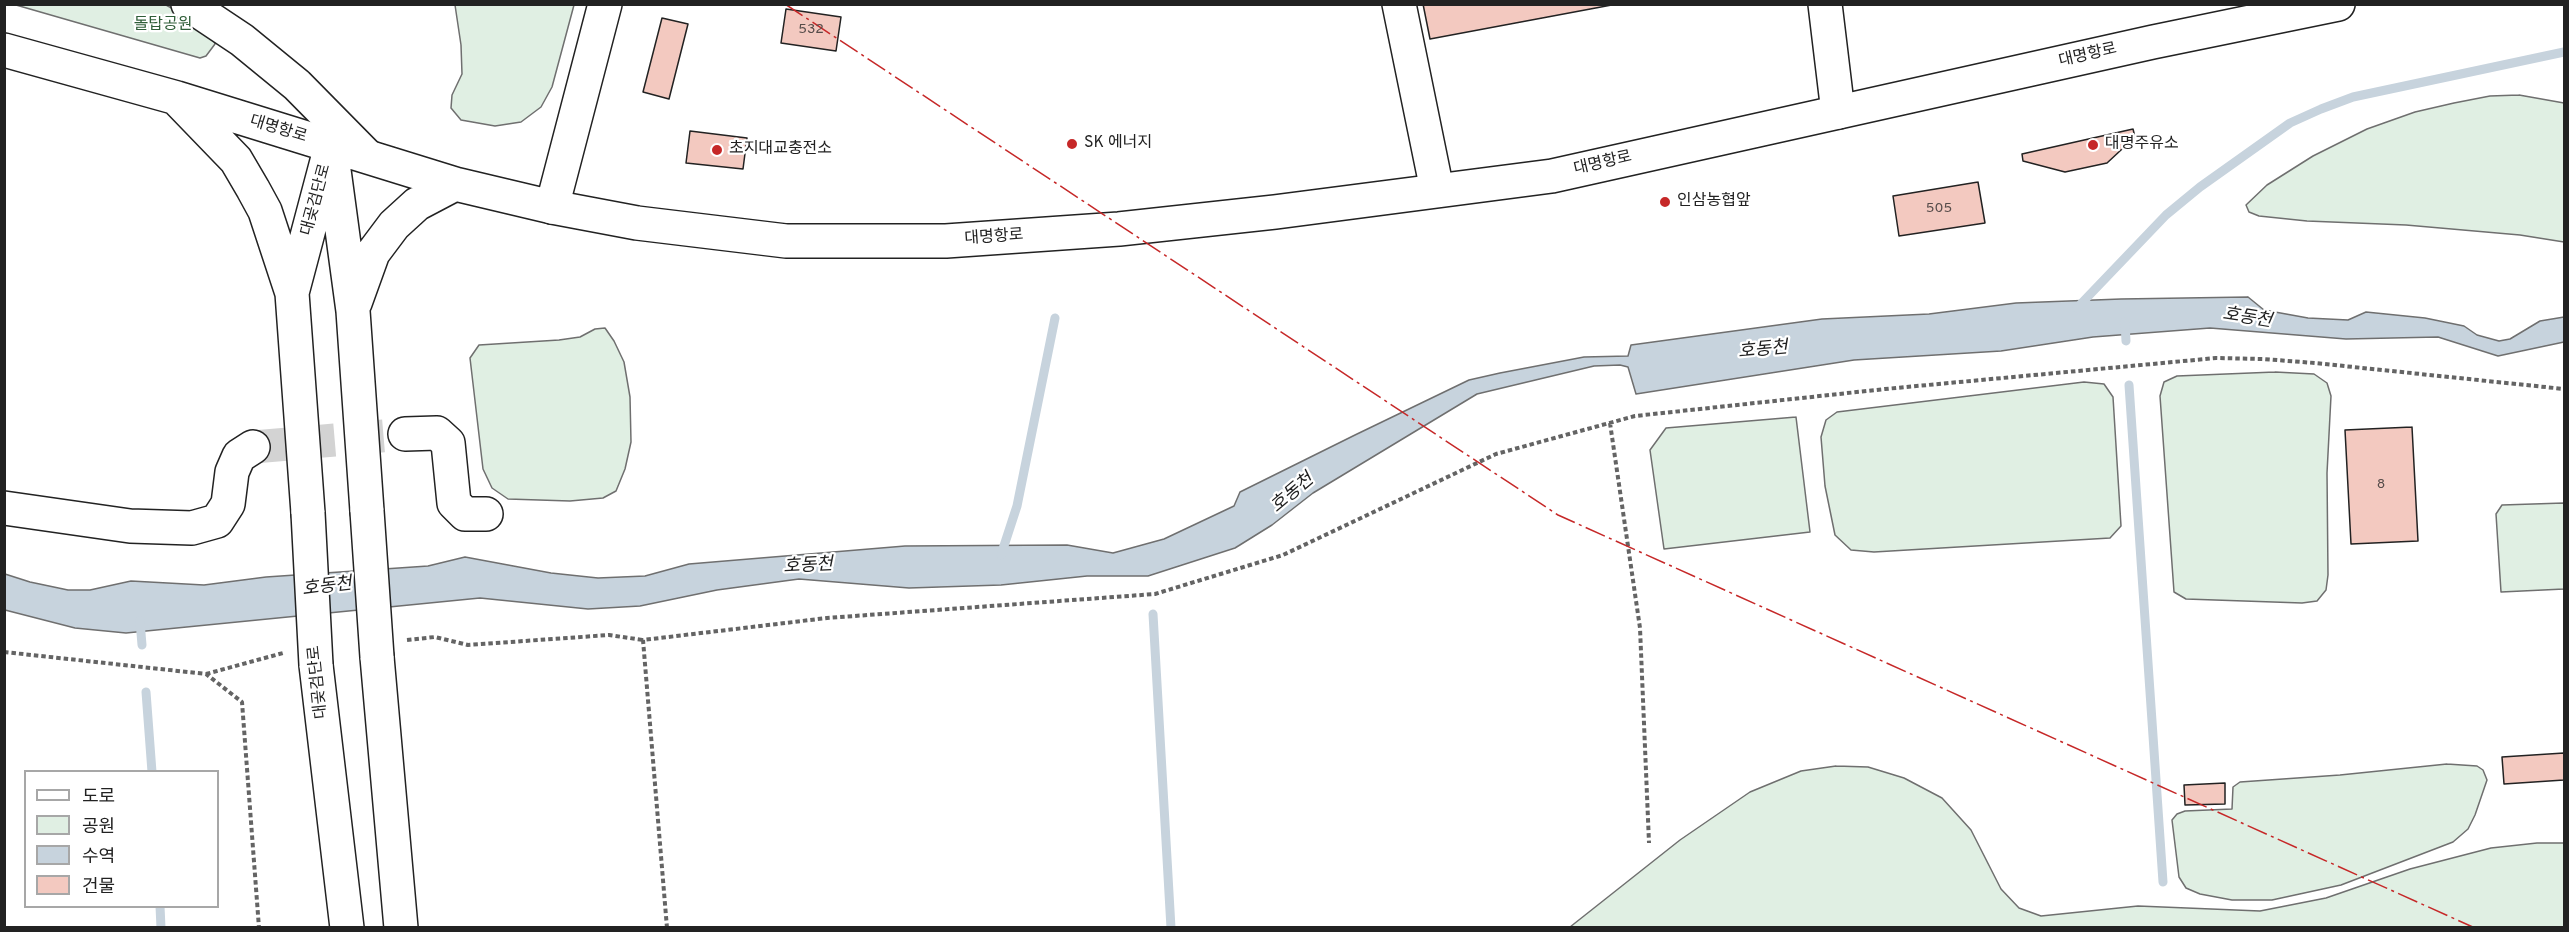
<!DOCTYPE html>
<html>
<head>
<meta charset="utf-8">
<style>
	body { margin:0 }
	#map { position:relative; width:2569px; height:932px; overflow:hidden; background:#fff; font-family:Overpass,"Noto Sans KR",sans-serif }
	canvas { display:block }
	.frame { position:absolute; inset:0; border:6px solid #222; pointer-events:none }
	.legend { position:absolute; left:24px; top:770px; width:195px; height:138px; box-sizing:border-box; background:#fff; border:2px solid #a7a7a7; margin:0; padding:8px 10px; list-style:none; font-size:18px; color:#222 }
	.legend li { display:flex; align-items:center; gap:12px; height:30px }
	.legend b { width:30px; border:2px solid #a7a7a7 }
</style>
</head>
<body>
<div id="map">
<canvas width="2569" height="932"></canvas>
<div class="frame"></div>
<ul class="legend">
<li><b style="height:8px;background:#fff"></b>도로</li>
<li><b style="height:16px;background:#e0efe3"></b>공원</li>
<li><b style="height:16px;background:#c7d3dd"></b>수역</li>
<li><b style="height:16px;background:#f3c9c0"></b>건물</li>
</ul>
</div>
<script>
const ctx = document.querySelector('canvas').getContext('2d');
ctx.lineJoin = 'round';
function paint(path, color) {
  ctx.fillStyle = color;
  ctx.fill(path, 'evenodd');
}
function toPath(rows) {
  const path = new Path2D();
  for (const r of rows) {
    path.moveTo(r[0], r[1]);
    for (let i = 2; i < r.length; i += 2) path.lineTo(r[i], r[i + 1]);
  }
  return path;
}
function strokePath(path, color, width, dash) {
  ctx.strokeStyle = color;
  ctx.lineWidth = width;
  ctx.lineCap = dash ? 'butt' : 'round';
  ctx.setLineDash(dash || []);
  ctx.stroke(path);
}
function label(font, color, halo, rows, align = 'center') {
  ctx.font = font + ' Overpass,"Noto Sans KR",sans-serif';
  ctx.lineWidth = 4.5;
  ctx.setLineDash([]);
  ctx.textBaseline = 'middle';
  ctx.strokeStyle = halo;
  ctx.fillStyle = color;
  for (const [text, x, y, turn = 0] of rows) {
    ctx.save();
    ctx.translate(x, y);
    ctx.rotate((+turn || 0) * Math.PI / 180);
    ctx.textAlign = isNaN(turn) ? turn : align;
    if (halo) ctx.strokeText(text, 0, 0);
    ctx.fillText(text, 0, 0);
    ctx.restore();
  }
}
const green = toPath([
	[16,5,166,5,197,22,212,35,215,44,206,56,200,58,16,5],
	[455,5,574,5,552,87,541,107,521,122,495,126,461,120,451,108,452,95,462,74,461,45,455,5],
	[2519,95,2564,103,2564,242,2520,235,2406,225,2307,221,2259,216,2249,212,2246,205,2267,185,2313,156,2367,129,2415,112,2454,103,2490,96,2519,95],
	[605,328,614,341,624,362,630,397,631,442,625,469,616,491,603,498,570,501,508,499,492,488,483,469,470,358,479,345,559,340,580,337,595,329,605,328],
	[2275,372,2314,374,2327,383,2331,396,2327,473,2328,575,2326,590,2317,601,2302,603,2186,599,2174,592,2160,396,2164,382,2177,376,2275,372],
	[2084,382,2104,384,2113,397,2121,526,2110,538,1874,552,1851,550,1835,535,1825,486,1821,437,1826,420,1837,412,2084,382],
	[1796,417,1810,532,1664,549,1650,450,1666,428,1796,417],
	[2564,503,2564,589,2501,592,2496,514,2502,505,2564,503],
	[2447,764,2477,766,2483,770,2487,780,2475,815,2468,829,2453,842,2341,885,2272,900,2232,900,2200,894,2186,888,2179,877,2172,820,2177,814,2185,811,2232,809,2233,787,2240,782,2340,775,2447,764],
	[1836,766,1868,767,1904,778,1942,798,1971,830,2001,889,2019,908,2041,916,2138,906,2260,911,2326,898,2410,869,2491,848,2537,843,2564,843,2564,927,1570,927,1680,840,1750,792,1801,771,1836,766]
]);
const water = toPath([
	[2248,297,2264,310,2308,318,2348,320,2366,312,2425,318,2464,326,2477,335,2499,341,2510,339,2540,321,2564,317,2564,342,2498,356,2438,337,2346,339,2210,328,2093,337,2001,351,1854,360,1636,394,1628,367,1620,365,1594,366,1477,394,1313,493,1272,525,1235,548,1148,576,1087,576,1001,585,909,588,799,579,717,590,640,606,588,609,480,598,126,633,75,628,5,610,5,574,30,582,68,590,90,590,131,581,204,585,266,577,428,566,465,557,551,573,598,578,645,576,689,564,905,546,1067,545,1113,553,1164,539,1234,506,1240,492,1355,435,1469,380,1500,373,1584,357,1628,356,1631,345,1822,319,1929,314,2016,303,2121,299,2248,297]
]);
const stream = toPath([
	[2077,308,2166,215,2200,187,2290,123,2321,109,2353,97,2564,52],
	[2125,322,2126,341],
	[2129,385,2163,882],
	[1001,555,1017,506,1055,318],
	[1153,614,1171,928],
	[140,621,142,645],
	[146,692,152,772],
	[160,906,161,928]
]);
const building = toPath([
	[1423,4,1617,4,1430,39,1423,4],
	[786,9,841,17,836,51,781,43,786,9],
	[662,18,688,24,669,99,643,92,662,18],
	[2133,129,2135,137,2107,163,2065,172,2023,161,2022,154,2133,129],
	[690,131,747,138,743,169,686,163,690,131],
	[1978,182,1985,223,1899,236,1893,196,1978,182],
	[2412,427,2418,541,2351,544,2345,430,2412,427],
	[2564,753,2564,780,2504,784,2502,757,2564,753],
	[2225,783,2225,804,2185,805,2184,785,2225,783]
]);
const minorTunnel = toPath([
	[253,447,405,434]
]);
const path = toPath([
	[1610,423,1640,628,1649,843],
	[407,640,435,637,468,645,609,635,643,640],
	[4,652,206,674,242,702,259,928],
	[206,674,283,653],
	[667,928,643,640,827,618,1155,594,1283,555,1496,454,1635,416,1885,389,2216,358,2263,359,2315,363,2564,389]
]);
const minor = toPath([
	[188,4,242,40,297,85,367,156],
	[1399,4,1437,190],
	[1825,4,1838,112],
	[552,207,605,4],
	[405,434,437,433,448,443,454,503,465,514,486,514],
	[4,508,130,526,192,528,217,521,228,504,232,472,239,456,253,447]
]);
const major = toPath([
	[4,50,177,98,455,184,552,207,637,223,786,241,946,241,1119,229,1275,212,1552,176,2153,42,2338,4],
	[179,101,236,160,253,189,265,211,292,293],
	[333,163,353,311,367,511],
	[355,303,373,253,394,225,417,204,455,184],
	[308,513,292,293,331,146],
	[377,657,401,928],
	[316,665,347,928]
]);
const majorBridge = toPath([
	[367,511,377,657],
	[308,513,316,665]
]);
const power = toPath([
	[785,4,1558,515,2475,928]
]);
const markers = [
	[1072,144,6,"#c62828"],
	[2093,145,6,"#c62828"],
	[717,150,6,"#c62828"],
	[1665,202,6,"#c62828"]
];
const numberNames = [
	["532",811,30],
	["505",1939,209],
	["8",2381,485]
];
const parkNames = [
	["돌탑공원",163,26]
];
const streetNames = [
	["대명항로",2088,56,-13],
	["대명항로",278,130,17],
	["대명항로",1603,164,-13],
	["대곶검단로",317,200,-75],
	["대명항로",994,238,-4],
	["대곶검단로",319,682,-96]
];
const poiNames = [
	["SK 에너지",1084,144],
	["대명주유소",2105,145],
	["초지대교충전소",729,150],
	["인삼농협앞",1677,202]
];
const waterNames = [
	["호동천",2247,319,9],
	["호동천",1763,351,-5],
	["호동천",1293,494,-40],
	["호동천",808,567,-3],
	["호동천",327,588,-7]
];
paint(green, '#e0efe3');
strokePath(green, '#6f6f6f', 1.5);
paint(water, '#c7d3dd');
strokePath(water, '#6f6f6f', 1.5);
strokePath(stream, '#c7d3dd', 9);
paint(building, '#f3c9c0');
strokePath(building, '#222', 1.5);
strokePath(minorTunnel, '#d3d3d3', 33, [33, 16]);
strokePath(minor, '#222', 36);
strokePath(major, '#222', 36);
strokePath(path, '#646464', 4, [4.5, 3]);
strokePath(minor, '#fff', 33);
strokePath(major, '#fff', 33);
strokePath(majorBridge, '#222', 36, []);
strokePath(majorBridge, '#fff', 33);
strokePath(power, '#c62828', 1.5, [21, 4.5, 3, 4.5]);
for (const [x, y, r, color] of markers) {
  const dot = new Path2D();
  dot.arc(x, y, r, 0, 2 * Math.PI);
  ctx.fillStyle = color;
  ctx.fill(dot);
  strokePath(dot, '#fff', 2);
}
label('14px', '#564c4a', null, numberNames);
label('16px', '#2f5e38', '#fff', parkNames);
label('16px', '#222', '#fff', streetNames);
label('16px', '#222', '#fff', poiNames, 'left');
label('italic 18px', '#222', '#fff', waterNames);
</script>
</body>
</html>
